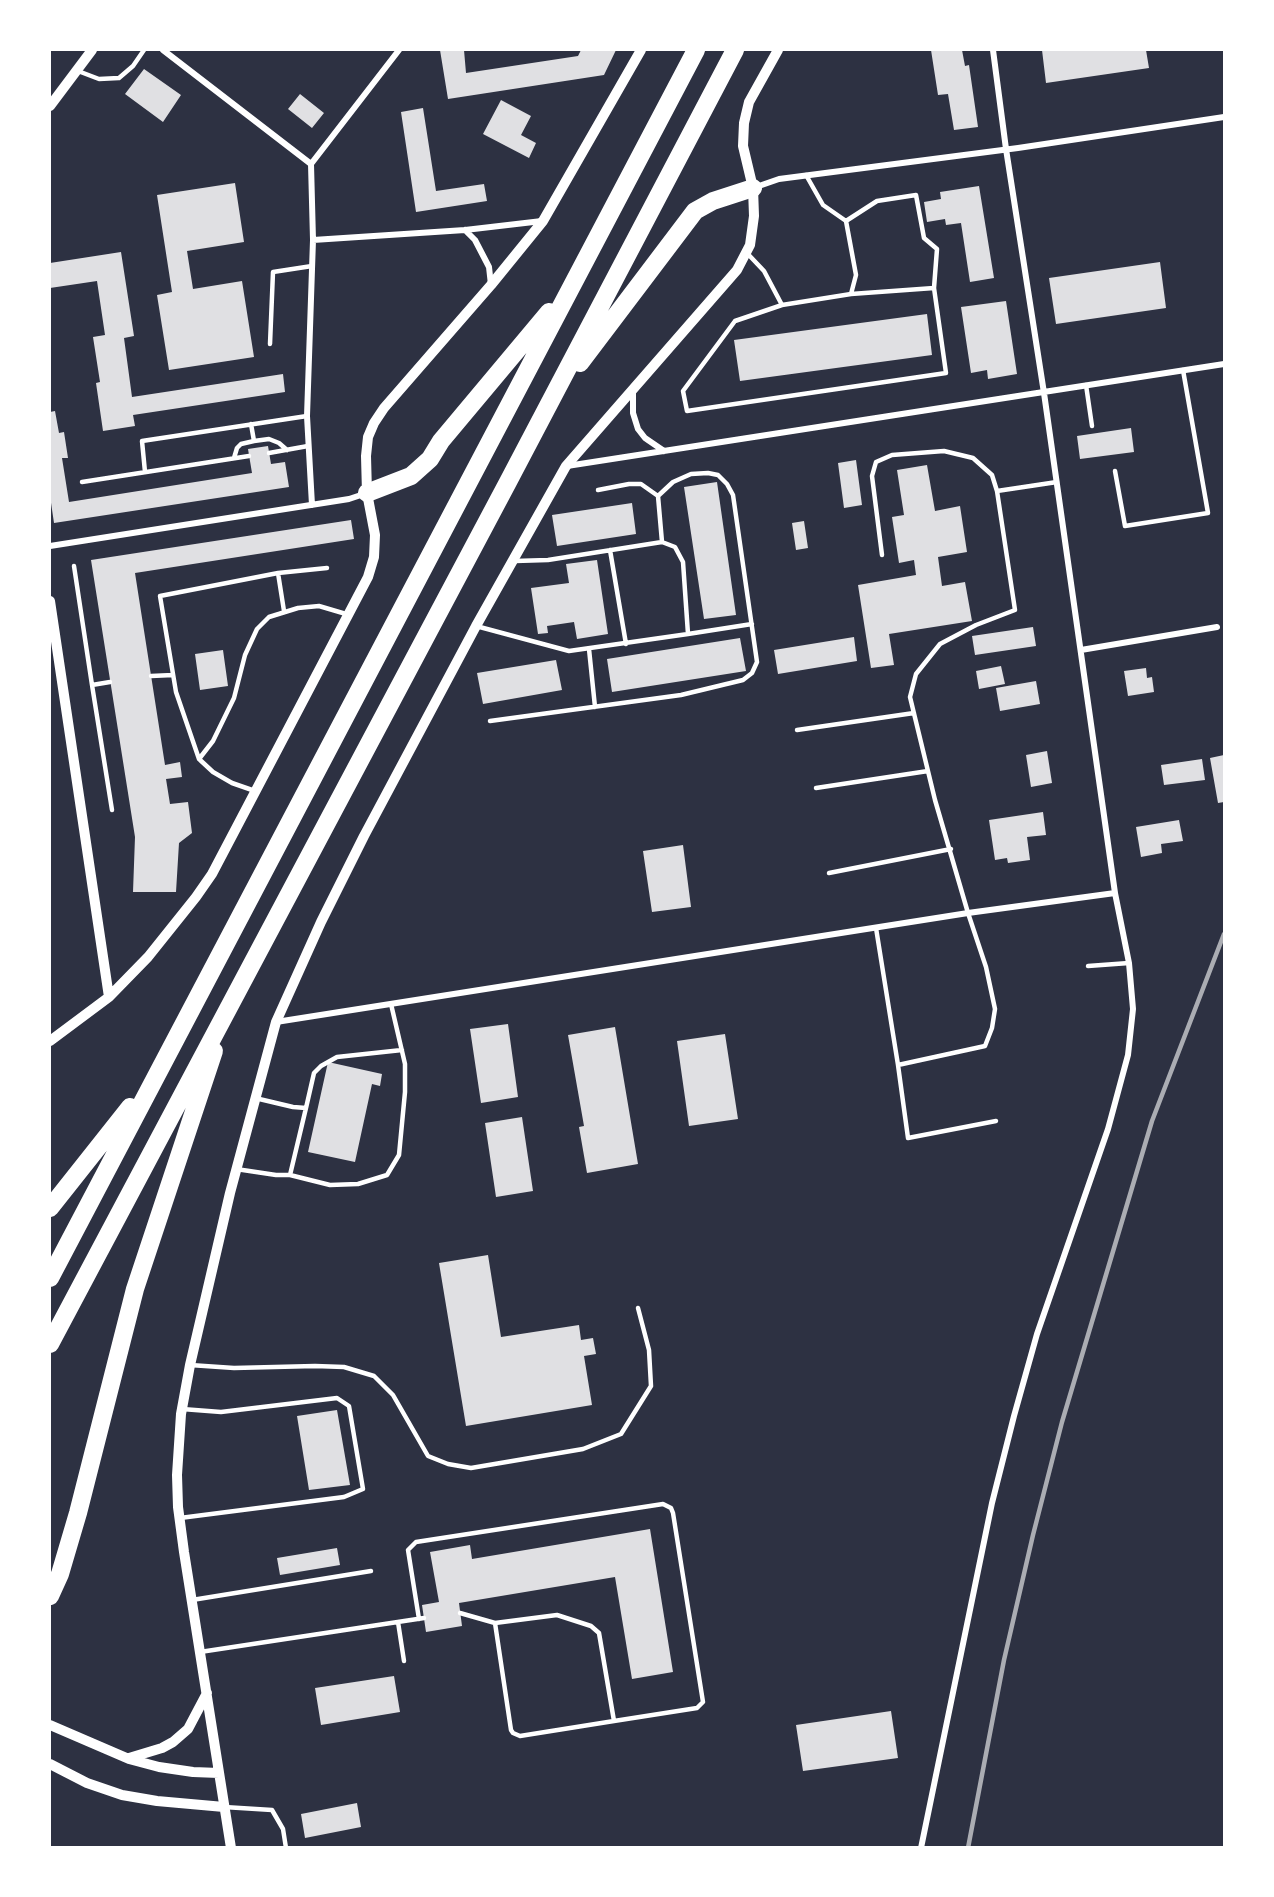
<!DOCTYPE html>
<html>
<head>
<meta charset="utf-8">
<style>
	body { margin:0 }
	#map { position:relative; width:1274px; height:1897px; overflow:hidden; background:#2d3142; font-family:"Alegreya Sans",sans-serif }
	canvas { display:block }
	.frame { position:absolute; inset:0; border:51px solid #fff; pointer-events:none }
</style>
</head>
<body>
<div id="map">
<canvas width="1274" height="1897"></canvas>
<div class="frame"></div>
</div>
<script>
const ctx = document.querySelector('canvas').getContext('2d');
ctx.lineJoin = 'round';
function paint(path, color) {
  ctx.fillStyle = color;
  ctx.fill(path, 'evenodd');
}
function toPath(rows) {
  const path = new Path2D();
  for (const r of rows) {
    path.moveTo(r[0], r[1]);
    for (let i = 2; i < r.length; i += 2) path.lineTo(r[i], r[i + 1]);
  }
  return path;
}
function strokePath(path, color, width, dash) {
  ctx.strokeStyle = color;
  ctx.lineWidth = width;
  ctx.lineCap = dash ? 'butt' : 'round';
  ctx.setLineDash(dash || []);
  ctx.stroke(path);
}
const building = toPath([
	[440,50,464,50,466,73,578,56,581,50,616,50,604,75,448,99],
	[931,50,962,50,965,66,969,65,978,127,954,130,948,94,938,95],
	[1042,50,1146,50,1149,68,1046,83],
	[144,69,181,95,163,122,125,94],
	[300,94,324,113,312,128,288,109],
	[501,100,531,116,521,135,536,143,529,158,483,134],
	[423,108,436,191,484,184,487,201,416,212,401,112],
	[235,183,244,242,187,251,193,289,242,281,254,357,169,370,157,295,172,292,157,195],
	[979,186,994,278,970,282,961,223,946,225,945,219,927,222,924,202,941,199,940,192],
	[121,252,134,336,124,338,132,397,283,374,285,392,133,415,135,426,103,431,96,383,100,382,93,337,105,335,97,281,50,288,50,263],
	[1160,262,1166,308,1056,324,1049,278],
	[1006,301,1017,374,988,379,987,370,971,373,961,307],
	[927,314,932,355,740,381,734,340],
	[55,411,59,433,64,432,68,458,62,458,69,502,252,473,248,449,268,446,271,464,285,462,289,487,54,523,50,496,50,412],
	[1131,428,1134,452,1080,459,1077,436],
	[856,460,862,505,844,508,838,463],
	[927,465,935,511,960,506,967,552,938,557,942,586,965,582,972,621,889,634,894,665,871,668,858,585,916,575,914,560,899,563,892,517,904,515,897,470],
	[717,482,736,615,704,619,684,487],
	[632,503,636,534,557,546,552,515],
	[351,520,354,539,135,573,165,765,180,762,182,777,166,779,170,804,188,802,192,833,179,843,176,892,133,892,135,837,91,560],
	[804,521,808,548,796,550,792,523],
	[597,560,608,634,577,639,574,622,547,626,548,633,538,634,531,588,569,583,566,564],
	[1033,627,1036,646,975,655,972,636],
	[854,637,857,661,778,674,774,650],
	[740,638,746,671,612,692,607,659],
	[223,650,228,686,200,690,195,654],
	[556,660,562,690,483,704,477,673],
	[1001,666,1005,684,979,689,976,671],
	[1146,668,1147,678,1152,677,1154,692,1128,696,1124,671],
	[1036,681,1040,704,1000,711,996,688],
	[1047,751,1052,783,1031,787,1026,755],
	[1224,755,1224,802,1218,803,1210,758],
	[1202,759,1205,780,1164,785,1161,765],
	[1043,812,1046,835,1027,837,1030,860,1008,863,1007,858,995,860,989,820],
	[1179,820,1183,841,1161,844,1162,853,1141,857,1136,827],
	[683,845,691,907,652,912,643,851],
	[508,1024,518,1097,481,1103,470,1029],
	[615,1027,638,1164,587,1173,579,1127,584,1126,568,1035],
	[725,1034,738,1119,689,1126,677,1041],
	[328,1062,382,1074,380,1086,372,1084,355,1162,308,1152],
	[522,1117,533,1191,496,1197,485,1123],
	[488,1255,501,1337,579,1325,581,1340,593,1338,596,1354,584,1356,592,1405,466,1426,439,1263],
	[337,1410,350,1485,309,1490,297,1416],
	[650,1529,673,1672,632,1679,615,1577,459,1603,462,1626,426,1632,422,1605,439,1602,430,1552,470,1545,472,1559],
	[337,1548,340,1565,280,1575,277,1558],
	[394,1676,400,1712,321,1725,315,1688],
	[891,1711,898,1758,803,1771,796,1725],
	[357,1803,361,1827,305,1838,301,1814]
]);
const service = toPath([
	[78,71,99,79,119,78,133,66,144,50],
	[846,221,877,201,916,195,924,238,937,249,934,288],
	[746,252,764,271,782,305,851,294,856,275,846,221,823,205,806,175],
	[782,305,735,321,683,391,687,411,946,373,934,288,851,294],
	[270,344,273,272,312,266],
	[1086,385,1092,426],
	[251,424,254,441],
	[269,453,308,446],
	[234,458,237,448,241,444,254,441,269,439,279,443,287,450],
	[1115,471,1125,526,1208,513,1183,370],
	[145,472,142,441,307,416],
	[82,482,249,456],
	[598,490,629,484,641,484,658,496,662,542],
	[610,550,626,644],
	[882,555,872,476,876,462,892,455,944,451,973,458,992,475,997,491,1057,482],
	[74,566,92,685,110,682],
	[278,573,284,611],
	[476,626,569,651,688,634,683,562,675,547,662,542,548,560,515,561],
	[688,634,752,624],
	[589,649,595,707],
	[151,676,173,675],
	[92,685,112,810],
	[490,721,681,695,743,680,752,673,757,662,733,495,727,484,718,475,708,473,691,474,673,482,658,496],
	[797,730,914,713],
	[199,759,176,692,160,596,278,573,327,568],
	[816,788,928,771],
	[255,791,232,783,213,772,199,759,213,741,234,698,245,655,257,629,269,617,298,608,319,606,346,614],
	[829,873,951,849],
	[876,928,898,1065],
	[1088,966,1129,963],
	[255,1098,293,1107,306,1108,290,1175],
	[306,1108,314,1073,321,1066,337,1057,402,1050],
	[996,1121,908,1138,898,1065,985,1046,992,1028,995,1009,986,967,968,913,935,800,910,697,916,674,940,644,976,625,1015,610,997,491],
	[236,1169,276,1175,290,1175,330,1185,358,1184,387,1175,399,1155,405,1092,405,1064,391,1004],
	[190,1365,234,1368,315,1366,344,1367,374,1376,393,1395,428,1456,448,1464,471,1468,583,1449,621,1434,651,1386,649,1350,638,1308],
	[180,1518,344,1497,363,1489,349,1406,337,1398,221,1412,182,1409],
	[192,1600,371,1571],
	[419,1619,408,1550,416,1542,663,1504,671,1508,673,1513,703,1702,697,1708,614,1721,599,1633,591,1626,557,1615,495,1623,460,1613],
	[398,1622,404,1661],
	[495,1623,511,1730,513,1733,520,1736,614,1721],
	[200,1652,424,1618],
	[224,1807,272,1810,283,1829,286,1848]
]);
const minor = toPath([
	[163,50,311,164],
	[756,187,779,179,1018,148,1224,117],
	[465,230,475,240,489,267,491,285],
	[313,240,465,230,542,221],
	[633,392,633,413,638,429,645,438,664,451],
	[567,466,1224,364],
	[312,505,307,416,313,240,311,164,399,50],
	[50,546,349,499,364,494],
	[1081,650,1217,627],
	[276,1022,968,913,1115,893],
	[921,1848,992,1503,1014,1416,1037,1334,1108,1129,1128,1055,1133,1009,1129,963,1115,893,1044,393,1006,149,993,50]
]);
const tertiary = toPath([
	[50,106,92,50],
	[50,601,109,997],
	[50,1041,109,997,148,957,196,897,212,874,368,577,374,557,375,535,367,493,366,456,368,437,374,423,384,408,491,285,543,221,641,50],
	[50,1725,129,1759,159,1767,193,1772,219,1773],
	[129,1758,162,1748,173,1742,188,1729,207,1693],
	[50,1764,87,1783,122,1795,157,1801,224,1807],
	[231,1848,184,1552,178,1507,177,1475,181,1414,190,1365,230,1193,276,1022,321,922,364,836,476,626,566,466,737,270,750,245,754,216,753,188,743,146,744,123,749,102,778,50]
]);
const motorway = toPath([
	[580,363,695,211,713,201,753,188],
	[367,493,411,476,430,459,441,441,549,312],
	[50,1208,130,1107],
	[50,1278,696,50],
	[50,1344,508,482,735,50],
	[50,1596,60,1574,78,1513,135,1289,214,1051]
]);
const rail = toPath([
	[968,1848,1004,1660,1033,1535,1062,1422,1152,1121,1224,934]
]);
paint(building, '#e0e0e3');
strokePath(service, '#fff', 4.5);
strokePath(minor, '#fff', 6);
strokePath(tertiary, '#fff', 10);
strokePath(motorway, '#fff', 18);
strokePath(rail, '#abadb3', 4.5);
</script>
</body>
</html>
